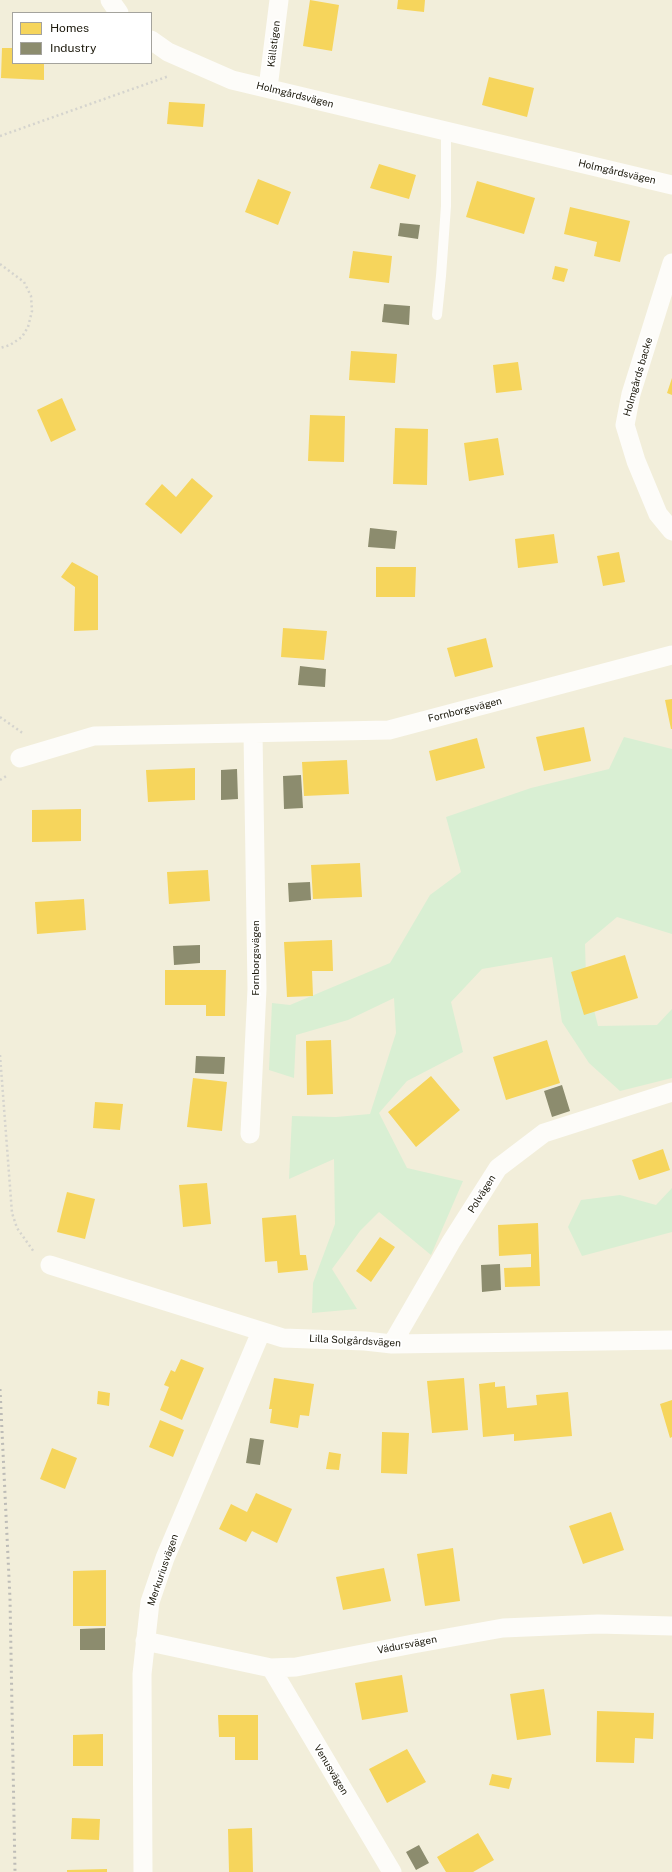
<!DOCTYPE html>
<html>
<head>
<meta charset="utf-8">
<style>
	body { margin:0 }
	#map { position:relative; width:672px; height:1872px; overflow:hidden; background:#f2eeda; font-family:"Public Sans",sans-serif }
	canvas { display:block }
	.legend { position:absolute; left:12px; top:12px; width:140px; height:52px; box-sizing:border-box; background:#fff; border:1px solid #a4a39d; margin:0; padding:5px 7px; list-style:none; font-size:12px; color:#1b180b }
	.legend li { display:flex; align-items:center; gap:8px; height:20px }
	.legend b { width:20px; border:1px solid #a4a39d }
</style>
</head>
<body>
<div id="map">
<canvas width="672" height="1872"></canvas>
<ul class="legend">
<li><b style="height:11px;background:#f6d55c"></b>Homes</li>
<li><b style="height:11px;background:#8c8c6e"></b>Industry</li>
</ul>
</div>
<script>
const ctx = document.querySelector('canvas').getContext('2d');
ctx.lineJoin = 'round';
function paint(path, color) {
  ctx.fillStyle = color;
  ctx.fill(path, 'evenodd');
}
function toPath(rows) {
  const path = new Path2D();
  for (const r of rows) {
    path.moveTo(r[0], r[1]);
    for (let i = 2; i < r.length; i += 2) path.lineTo(r[i], r[i + 1]);
  }
  return path;
}
function strokePath(path, color, width, dash) {
  ctx.strokeStyle = color;
  ctx.lineWidth = width;
  ctx.lineCap = dash ? 'butt' : 'round';
  ctx.setLineDash(dash || []);
  ctx.stroke(path);
}
function label(font, color, halo, rows, align = 'center') {
  ctx.font = font + ' "Public Sans",sans-serif';
  ctx.lineWidth = 4;
  ctx.setLineDash([]);
  ctx.textBaseline = 'middle';
  ctx.strokeStyle = halo;
  ctx.fillStyle = color;
  for (const [text, x, y, turn = 0] of rows) {
    ctx.save();
    ctx.translate(x, y);
    ctx.rotate((+turn || 0) * Math.PI / 180);
    ctx.textAlign = isNaN(turn) ? turn : align;
    if (halo) ctx.strokeText(text, 0, 0);
    ctx.fillText(text, 0, 0);
    ctx.restore();
  }
}
const green = toPath([
	[624,737,672,749,672,934,617,917,585,944,586,978,598,1026,657,1025,672,1009,672,1078,620,1091,589,1063,562,1022,552,957,482,969,451,1002,463,1052,407,1081,379,1113,407,1168,463,1181,431,1255,379,1212,360,1231,332,1269,357,1309,312,1313,313,1283,335,1224,334,1159,289,1179,292,1116,336,1117,370,1114,396,1033,394,998,348,1020,296,1035,294,1078,269,1070,272,1003,290,1005,390,963,430,895,461,872,446,817,531,788,609,769],
	[672,1188,672,1232,582,1256,568,1227,581,1200,620,1195,656,1205]
]);
const homes = toPath([
	[310,0,339,5,332,51,303,46],
	[398,0,425,0,424,12,397,9],
	[2,48,13,48,13,63,44,63,44,80,1,78],
	[489,77,534,88,527,117,482,105],
	[169,102,205,104,203,127,167,124],
	[379,164,416,175,409,199,370,188],
	[258,179,291,192,278,225,245,212],
	[477,181,535,198,524,234,466,217],
	[570,207,630,221,620,262,594,256,597,242,564,234],
	[353,251,392,256,389,283,349,278],
	[555,266,568,269,564,282,552,279],
	[351,351,397,354,395,383,349,380],
	[518,362,522,390,496,393,493,365],
	[672,378,672,395,667,393],
	[62,398,76,430,51,442,37,410],
	[310,415,345,416,344,462,308,461],
	[395,428,428,429,427,485,393,484],
	[498,438,504,475,469,481,464,443],
	[192,478,213,496,181,534,145,504,162,484,176,497],
	[554,534,558,563,518,568,515,539],
	[619,552,625,582,603,586,597,556],
	[72,562,98,576,98,630,74,631,75,587,61,577],
	[376,567,416,567,415,597,376,597],
	[283,628,327,631,324,660,281,657],
	[486,638,493,667,455,677,447,648],
	[672,699,672,729,671,729,665,700],
	[584,727,591,761,544,771,536,737],
	[477,738,485,768,436,781,429,751],
	[347,760,349,794,304,796,302,762],
	[195,768,195,800,148,802,146,770],
	[81,809,81,841,32,842,32,810],
	[360,863,362,897,313,899,311,865],
	[208,870,210,901,169,904,167,872],
	[84,899,86,930,37,934,35,902],
	[332,940,333,971,312,971,313,996,287,997,284,942],
	[625,955,638,998,584,1015,571,972],
	[165,970,226,970,225,1016,206,1016,206,1005,165,1005],
	[331,1040,333,1094,307,1095,306,1041],
	[547,1040,560,1083,506,1100,493,1057],
	[431,1076,460,1110,416,1147,388,1112],
	[193,1078,227,1082,222,1131,187,1127],
	[95,1102,123,1104,120,1130,93,1128],
	[663,1149,670,1170,639,1180,632,1160],
	[207,1183,211,1224,183,1227,179,1185],
	[67,1192,95,1199,85,1239,57,1232],
	[296,1215,300,1255,306,1255,308,1270,278,1273,277,1261,265,1262,262,1218],
	[538,1223,540,1286,505,1287,504,1268,531,1267,531,1254,499,1256,498,1225],
	[380,1237,395,1247,371,1282,356,1271],
	[181,1359,204,1368,182,1420,160,1410,169,1387,164,1385,171,1370,175,1372],
	[274,1378,314,1384,309,1416,300,1415,298,1428,270,1423,272,1409,269,1409],
	[464,1378,468,1430,432,1433,427,1381],
	[495,1382,495,1387,505,1386,507,1408,537,1405,536,1395,568,1392,572,1436,514,1441,514,1434,483,1437,479,1384],
	[98,1391,110,1393,109,1406,97,1404],
	[672,1400,672,1437,670,1438,660,1404],
	[160,1420,184,1430,173,1457,149,1447],
	[382,1432,409,1433,407,1474,381,1473],
	[52,1448,77,1458,65,1489,40,1479],
	[329,1452,341,1454,339,1470,326,1469],
	[256,1493,292,1509,277,1543,252,1531,246,1542,219,1529,231,1504,247,1512],
	[611,1512,624,1550,583,1564,569,1526],
	[453,1548,460,1601,425,1606,417,1554],
	[384,1568,391,1601,343,1610,336,1577],
	[106,1570,106,1626,73,1626,73,1571],
	[402,1675,408,1712,362,1720,355,1683],
	[544,1689,551,1735,517,1740,510,1694],
	[597,1711,654,1713,653,1739,635,1738,634,1763,596,1762],
	[218,1715,258,1715,258,1760,235,1760,235,1737,219,1737],
	[103,1734,103,1766,73,1766,73,1735],
	[407,1749,426,1782,387,1803,369,1769],
	[492,1774,512,1778,509,1789,489,1785],
	[72,1818,100,1819,99,1840,71,1839],
	[252,1828,253,1872,229,1872,228,1829],
	[478,1833,494,1860,473,1872,446,1872,437,1857],
	[107,1869,107,1872,67,1872,67,1870]
]);
const industry = toPath([
	[400,223,420,225,418,239,398,236],
	[384,304,410,306,409,325,382,322],
	[370,528,397,531,395,549,368,547],
	[300,666,326,669,325,687,298,685],
	[237,769,238,799,221,800,221,770],
	[301,775,303,808,284,809,283,776],
	[310,882,311,900,289,902,288,883],
	[200,945,200,963,174,965,173,946],
	[196,1056,225,1057,224,1074,195,1073],
	[562,1085,570,1111,552,1117,544,1091],
	[500,1264,501,1290,482,1292,481,1265],
	[250,1438,264,1440,260,1465,246,1463],
	[105,1628,105,1650,80,1650,80,1629],
	[419,1845,429,1863,416,1870,406,1852]
]);
const path = toPath([
	[0,136,169,76],
	[0,264,24,282,31,296,32,311,28,327,22,337,10,345,0,348],
	[0,717,24,734],
	[0,780,8,775],
	[0,1055,12,1213,17,1228,34,1252]
]);
const lane = toPath([
	[437,315,441,276,446,206,446,132]
]);
const street = toPath([
	[110,0,119,13],
	[151,40,168,52,232,80,672,185],
	[268,88,279,0],
	[672,263,631,394,625,425,636,461,658,514,672,531],
	[20,758,94,736,389,730,672,655],
	[250,1134,257,989,253,733],
	[50,1265,283,1338,365,1341,392,1344,672,1340],
	[392,1344,451,1242,498,1168,544,1133,672,1092],
	[145,1641,271,1668,296,1667,413,1644,503,1628,598,1624,672,1626],
	[271,1668,392,1872],
	[143,1872,142,1674,150,1602,165,1558,261,1332]
]);
const rail = toPath([
	[0,1389,10,1599,15,1872]
]);
const streetNames = [
	["Källstigen",274,44,-83],
	["Holmgårdsvägen",295,95,14],
	["Holmgårdsvägen",617,172,13],
	["Holmgårds backe",638,377,-74],
	["Fornborgsvägen",465,710,-14],
	["Fornborgsvägen",256,958,-90],
	["Polvägen",482,1194,-58],
	["Lilla Solgårdsvägen",355,1341,3],
	["Merkuriusvägen",163,1570,-71],
	["Vädursvägen",407,1645,-11],
	["Venusvägen",331,1770,59]
];
paint(green, '#d9efd3');
paint(homes, '#f6d55c');
paint(industry, '#8c8c6e');
strokePath(path, '#d5d4ce', 2.5, [2, 3]);
strokePath(lane, '#fdfcf9', 10);
strokePath(street, '#fdfcf9', 19);
strokePath(rail, '#bdbcb7', 3, [2, 4]);
label('10px', '#1b180b', '#fff', streetNames);
</script>
</body>
</html>
